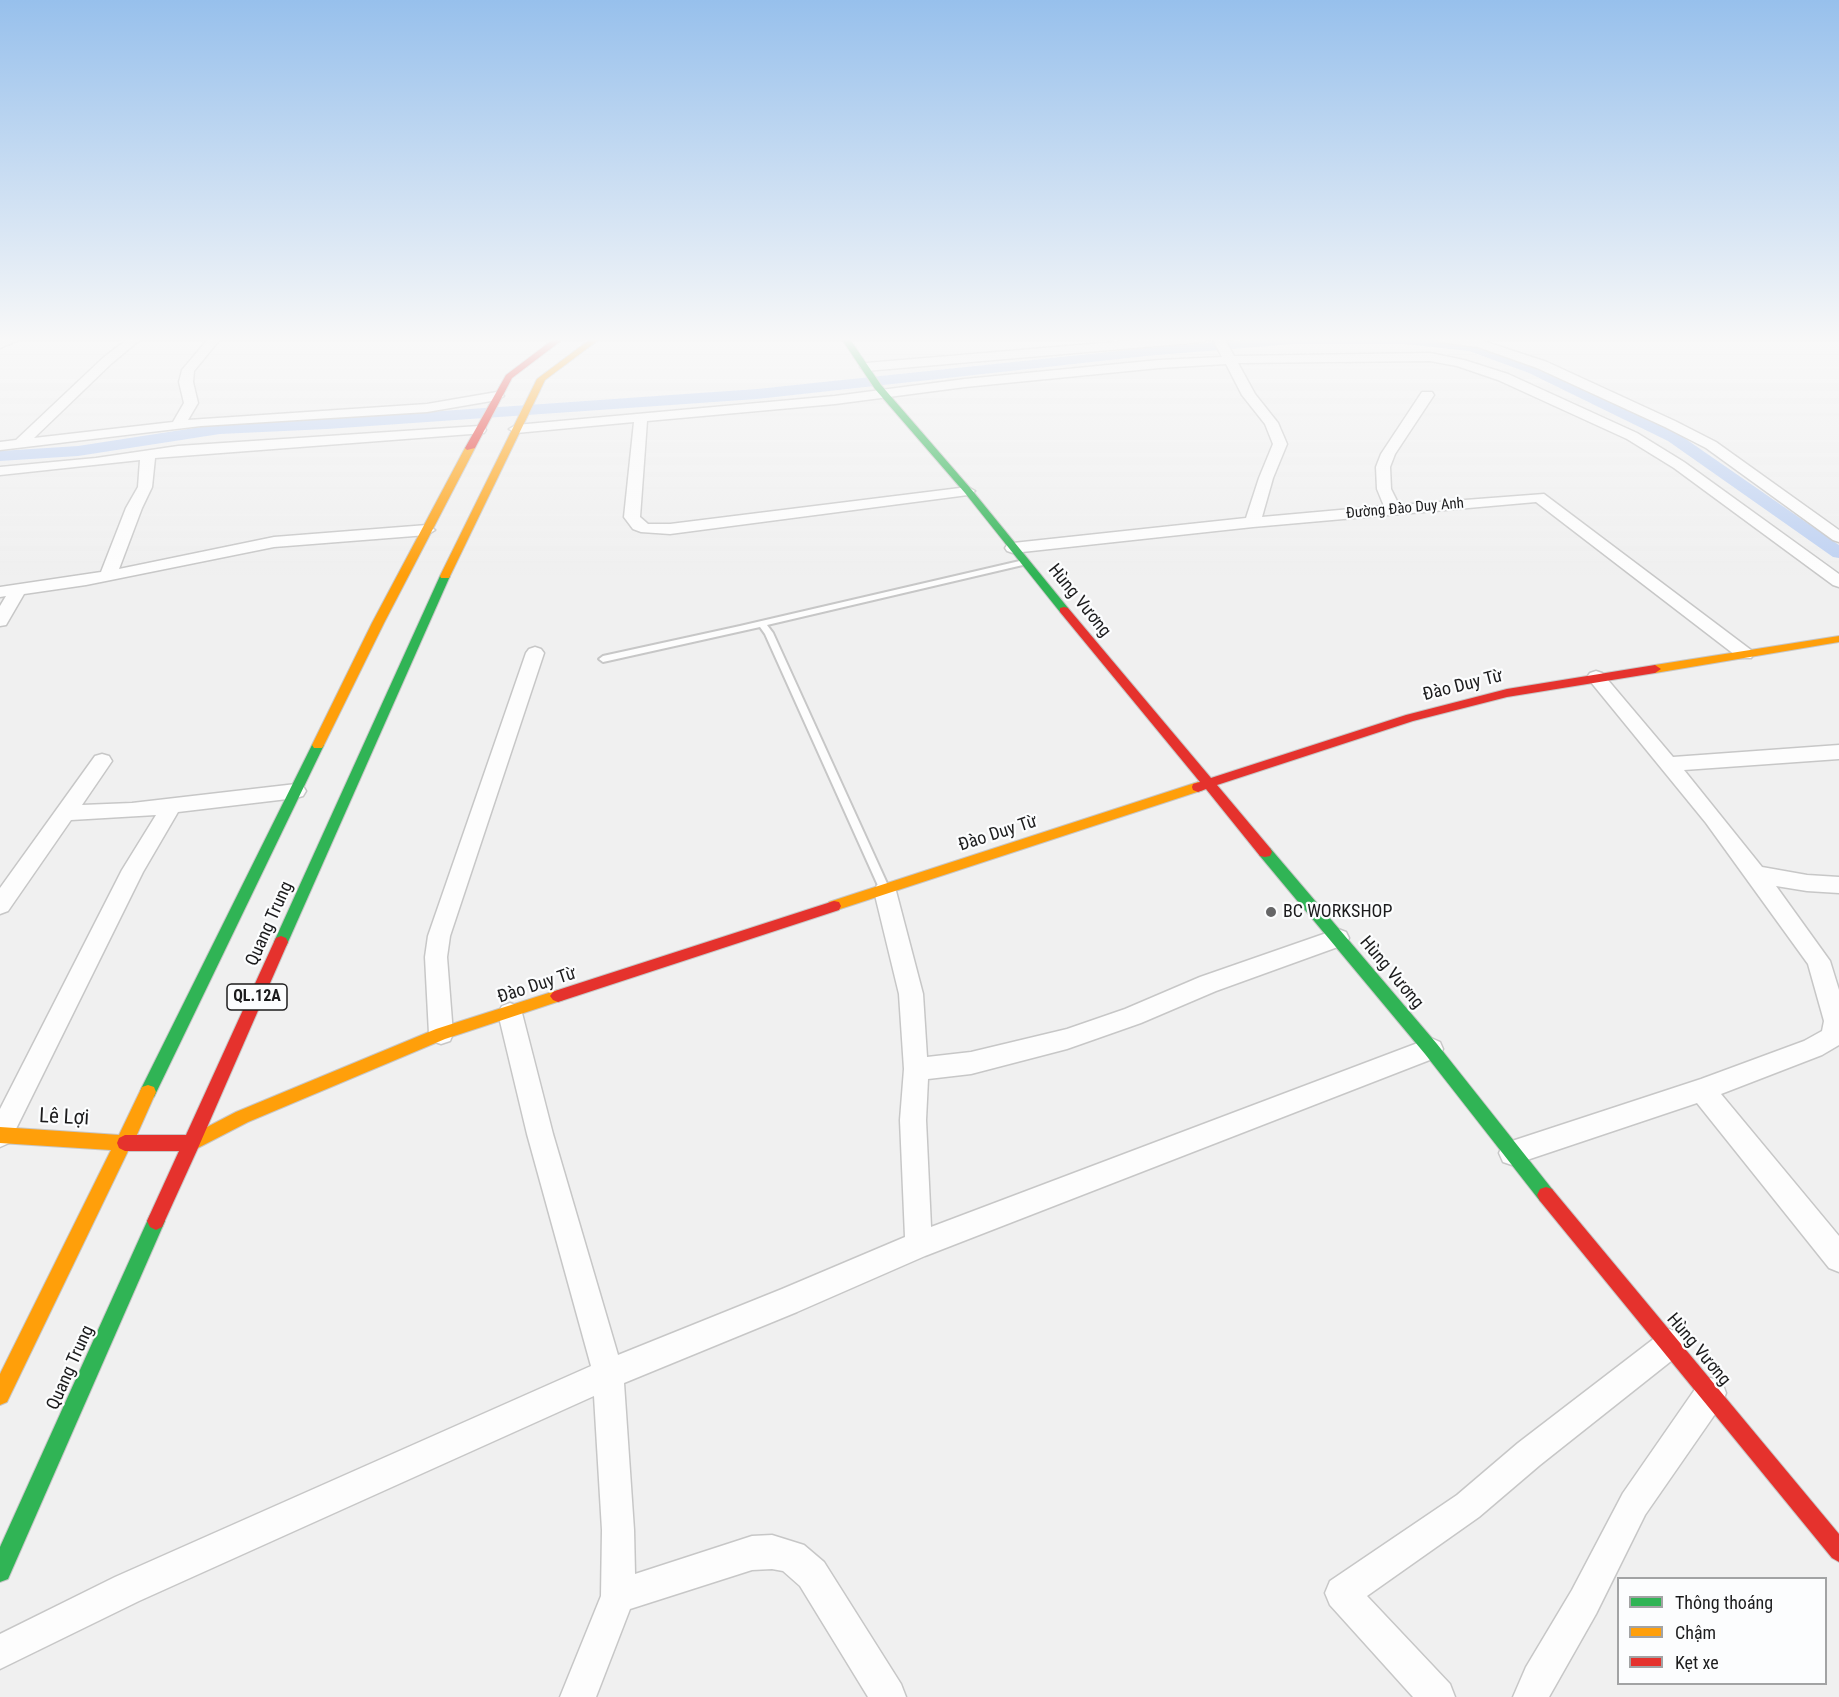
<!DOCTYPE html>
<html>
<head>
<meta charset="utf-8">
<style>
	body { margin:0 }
	#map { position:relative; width:1839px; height:1697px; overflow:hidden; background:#f0f0f0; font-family:"Roboto Condensed",sans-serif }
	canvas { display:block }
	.legend { position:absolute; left:1617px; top:1577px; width:210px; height:108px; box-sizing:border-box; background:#fcfdfe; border:2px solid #a2a3a4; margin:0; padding:8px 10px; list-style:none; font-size:18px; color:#1c1c1d }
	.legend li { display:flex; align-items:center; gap:12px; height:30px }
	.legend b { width:30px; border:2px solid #a2a3a4 }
</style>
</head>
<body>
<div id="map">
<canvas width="1839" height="1697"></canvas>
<ul class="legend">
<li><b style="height:8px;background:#30b455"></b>Thông thoáng</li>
<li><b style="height:8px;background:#ff9f0a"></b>Chậm</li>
<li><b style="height:8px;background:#e5322d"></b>Kẹt xe</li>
</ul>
</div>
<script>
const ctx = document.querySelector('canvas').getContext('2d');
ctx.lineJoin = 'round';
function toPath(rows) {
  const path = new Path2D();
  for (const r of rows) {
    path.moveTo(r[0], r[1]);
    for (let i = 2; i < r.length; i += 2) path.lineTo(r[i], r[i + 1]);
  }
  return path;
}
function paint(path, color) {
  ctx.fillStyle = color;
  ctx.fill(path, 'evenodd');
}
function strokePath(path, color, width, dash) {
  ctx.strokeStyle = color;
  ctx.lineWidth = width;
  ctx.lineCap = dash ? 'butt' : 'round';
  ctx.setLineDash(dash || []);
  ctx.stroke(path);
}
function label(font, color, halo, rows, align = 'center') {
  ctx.font = font + ' "Roboto Condensed",sans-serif';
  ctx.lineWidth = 4.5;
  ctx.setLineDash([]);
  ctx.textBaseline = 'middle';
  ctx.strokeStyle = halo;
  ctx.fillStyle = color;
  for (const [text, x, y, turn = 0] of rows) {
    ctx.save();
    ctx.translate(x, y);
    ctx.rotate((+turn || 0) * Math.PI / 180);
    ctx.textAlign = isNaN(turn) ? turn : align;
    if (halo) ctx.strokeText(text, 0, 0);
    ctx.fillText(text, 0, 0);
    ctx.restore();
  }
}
const canal = toPath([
	[1269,338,1423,338,1471,343,1539,367,1680,435,1839,545,1839,558,1833,557,1668,441,1529,373,1469,351,1405,344,1293,344,1146,356,757,399,327,429,220,434,78,456,0,461,0,451,78,446,220,424,327,419,757,389,1146,348,1269,338]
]);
const lane = toPath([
	[1024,560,1027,560,1027,564,767,625,773,633,890,890,889,893,885,894,881,893,880,890,765,634,760,627,603,662,599,659,603,656,740,626,1024,560]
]);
const street = toPath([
	[6,338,23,338,0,348,0,340,6,338],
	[129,338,142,338,112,363,34,438,173,422,184,403,179,382,182,370,209,338,221,338,194,371,193,382,198,403,188,420,427,404,497,392,504,396,497,400,427,412,201,426,0,450,0,442,16,440,104,357,129,338],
	[1163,338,1209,338,1203,342,866,371,860,367,866,363,1163,338],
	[1212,338,1224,338,1234,356,1430,353,1464,360,1508,374,1637,433,1684,462,1839,574,1839,587,1833,585,1674,468,1627,439,1498,380,1457,366,1430,361,1238,363,1255,394,1278,423,1287,444,1273,478,1262,517,1384,506,1377,489,1376,467,1381,454,1422,392,1432,392,1434,395,1395,454,1390,467,1391,489,1399,505,1544,494,1751,650,1754,654,1751,658,1739,658,1536,502,1253,527,1013,553,1007,551,1005,548,1007,545,1013,543,1246,518,1259,478,1273,444,1265,424,1242,395,1226,364,1159,368,965,387,835,404,647,421,640,517,648,524,670,524,968,487,975,491,968,495,670,534,641,532,633,529,624,517,634,422,516,433,509,429,516,425,835,396,965,379,1159,360,1222,357,1212,338],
	[1434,338,1480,340,1547,362,1675,421,1716,442,1839,530,1839,542,1833,540,1706,448,1665,427,1537,368,1478,347,1440,342,1434,338],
	[479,426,484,427,486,430,484,433,155,458,152,487,142,508,119,569,274,537,427,525,435,530,427,535,274,547,86,585,24,594,6,625,0,626,0,606,6,596,0,597,0,587,101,572,126,508,138,487,140,460,0,475,0,467,96,458,178,446,479,426],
	[535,647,541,649,544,653,450,936,447,957,453,1034,450,1041,441,1044,432,1041,429,1034,425,957,428,936,526,653,529,649,535,647],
	[1596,671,1602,673,1673,757,1839,745,1839,759,1684,770,1762,867,1807,875,1839,877,1839,893,1807,891,1776,886,1830,961,1839,990,1839,1045,1822,1055,1721,1094,1839,1236,1839,1272,1829,1268,1697,1103,1512,1165,1503,1162,1499,1153,1503,1144,1512,1141,1701,1079,1804,1041,1822,1031,1824,1021,1808,964,1706,823,1590,681,1587,677,1590,673,1596,671],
	[102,754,109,756,112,761,82,805,132,803,296,784,303,786,306,791,303,796,296,798,178,812,143,872,9,1143,0,1147,0,1109,122,870,156,815,71,820,8,911,0,914,0,888,95,756,102,754],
	[885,883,893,885,896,891,923,994,927,1057,971,1052,1067,1029,1125,1009,1200,977,1338,929,1346,932,1349,938,1346,944,1216,991,1141,1023,1067,1049,971,1074,928,1079,926,1120,931,1227,1431,1038,1440,1042,1443,1049,1440,1056,925,1256,797,1312,624,1383,634,1530,635,1574,752,1536,772,1535,804,1545,824,1562,901,1684,906,1697,868,1697,800,1586,783,1571,772,1569,752,1570,630,1609,596,1697,560,1697,601,1596,602,1530,594,1396,139,1601,0,1669,0,1634,115,1577,591,1366,527,1134,498,1013,502,1006,510,1003,518,1006,522,1013,553,1134,618,1355,782,1289,905,1237,900,1120,904,1069,899,994,874,891,877,885,885,883],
	[1670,1329,1680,1334,1685,1344,1680,1354,1540,1465,1479,1517,1367,1596,1450,1684,1455,1697,1413,1697,1330,1605,1325,1593,1330,1581,1457,1495,1518,1443,1660,1334,1670,1329],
	[1711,1378,1722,1382,1726,1393,1722,1404,1645,1515,1596,1614,1549,1697,1513,1697,1526,1667,1572,1590,1623,1493,1700,1382,1711,1378]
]);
const fast = toPath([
	[841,338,849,338,881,385,971,489,1068,608,1068,612,1060,612,965,493,875,389,841,338],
	[445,573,450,576,288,942,286,946,281,948,276,946,274,942,440,576,445,573],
	[318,741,324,745,154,1097,148,1099,142,1097,140,1092,142,1087,312,745,318,741],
	[1265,847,1270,848,1437,1044,1552,1189,1555,1195,1552,1201,1546,1203,1540,1201,1425,1054,1260,856,1258,852,1260,848,1265,847],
	[156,1212,162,1215,165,1221,8,1579,0,1582,0,1547,150,1215,156,1212]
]);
const slow = toPath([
	[592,338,601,338,545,380,450,576,449,578,441,578,440,576,537,379,592,338],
	[470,445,475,448,384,623,324,745,322,748,314,748,312,745,372,623,465,448,470,445],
	[1839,636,1839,642,1655,673,1649,669,1655,665,1839,636],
	[1198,782,1203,784,1204,787,1203,790,834,911,829,910,827,906,829,902,1198,782],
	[558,990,563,992,566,996,563,1000,445,1039,248,1122,192,1151,186,1148,184,1143,186,1138,236,1112,436,1029,558,990],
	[148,1085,154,1087,156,1092,131,1148,129,1149,7,1402,0,1405,0,1374,111,1150,0,1143,0,1127,119,1135,142,1087,148,1085]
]);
const jam = toPath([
	[555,338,562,340,512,378,475,448,467,450,465,448,506,375,555,338],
	[1064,607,1068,608,1211,778,1406,715,1507,689,1655,665,1661,669,1655,673,1507,697,1413,721,1217,785,1270,848,1272,852,1270,856,1265,857,1260,856,1206,789,1198,792,1193,790,1192,787,1193,784,1200,782,1060,612,1060,608,1064,607],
	[834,901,839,902,841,906,839,910,558,1002,553,1000,550,996,553,992,558,990,834,901],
	[281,936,286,938,288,942,198,1148,162,1227,156,1230,150,1227,147,1221,179,1151,125,1151,119,1148,117,1143,119,1138,125,1135,186,1135,274,942,276,938,281,936],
	[1546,1187,1552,1189,1839,1534,1839,1562,1832,1558,1540,1201,1537,1195,1540,1189,1546,1187]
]);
const markers = [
	[1271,912,6,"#666667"]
];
const farStreetnames = [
	["Đường Đào Duy Anh",1405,509,-5]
];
const shields = [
	[257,997,60]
];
const shieldNames = [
	["QL.12A",257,997]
];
const streetNames = [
	["Hùng Vương",1079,601,51],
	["Đào Duy Từ",1463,686,-14],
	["Đào Duy Từ",998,834,-18],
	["Quang Trung",270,924,-66],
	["Hùng Vương",1391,973,50],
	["Đào Duy Từ",537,986,-18],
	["Hùng Vương",1698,1350,50],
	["Quang Trung",71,1368,-66]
];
const poiNames = [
	["BC WORKSHOP",1283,912]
];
const nearStreetnames = [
	["Lê Lợi",64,1118,3]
];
paint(canal, '#bed1f2');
strokePath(lane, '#c7c7c7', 4);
strokePath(street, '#c7c7c7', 3);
strokePath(fast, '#c7c7c7', 2);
strokePath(slow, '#c7c7c7', 2);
strokePath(jam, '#c7c7c7', 2);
paint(lane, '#fdfdfd');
paint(street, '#fdfdfd');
paint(fast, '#30b455');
paint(slow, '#ff9f0a');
paint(jam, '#e5322d');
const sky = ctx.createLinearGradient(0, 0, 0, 575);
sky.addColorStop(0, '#97c0ec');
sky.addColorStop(0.59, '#f8f8f8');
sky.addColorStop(1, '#f8f8f800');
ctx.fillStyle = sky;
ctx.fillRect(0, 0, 1839, 575);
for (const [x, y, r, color] of markers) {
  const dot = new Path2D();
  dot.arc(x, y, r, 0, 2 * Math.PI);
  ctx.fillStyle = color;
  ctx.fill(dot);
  strokePath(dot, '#fcfdfe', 2);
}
label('15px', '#1c1c1d', '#fcfdfe', farStreetnames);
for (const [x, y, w] of shields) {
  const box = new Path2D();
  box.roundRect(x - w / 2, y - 13, w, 26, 4.5);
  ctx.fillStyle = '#fcfdfe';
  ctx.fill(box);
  strokePath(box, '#1c1c1d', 1.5);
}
label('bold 16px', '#1c1c1d', null, shieldNames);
label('18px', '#1c1c1d', '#fcfdfe', streetNames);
label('18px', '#1c1c1d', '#fcfdfe', poiNames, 'left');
label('21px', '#1c1c1d', '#fcfdfe', nearStreetnames);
</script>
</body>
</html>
